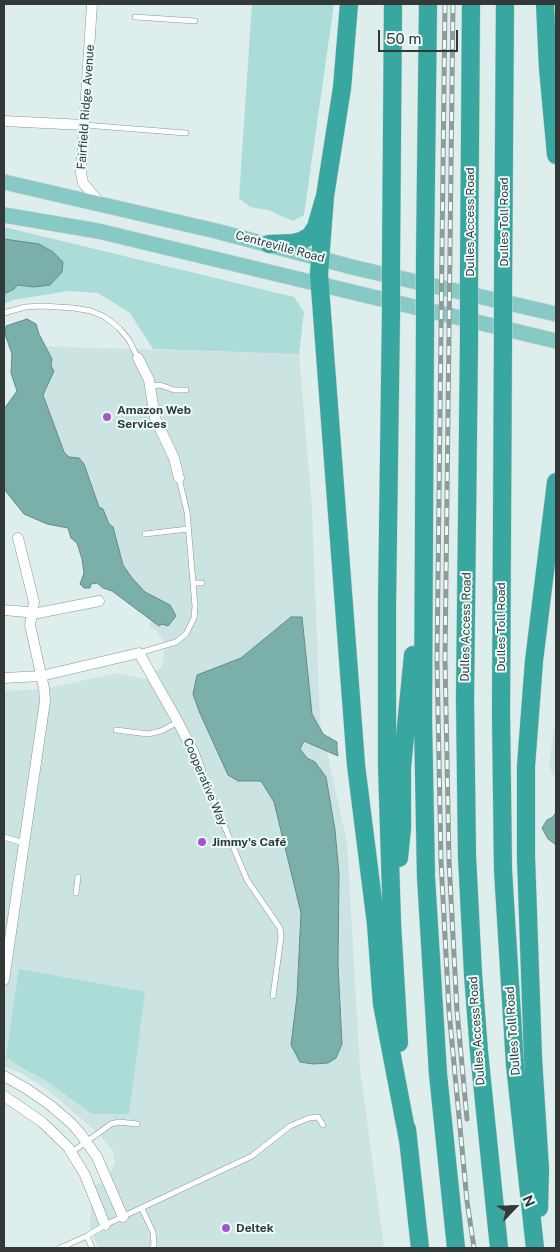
<!DOCTYPE html>
<html>
<head>
<meta charset="utf-8">
<style>
	body { margin:0 }
	#map { position:relative; width:560px; height:1252px; overflow:hidden; background:#deeeec; font-family:"Public Sans",sans-serif }
	canvas { display:block }
	.frame { position:absolute; inset:0; border:5px solid #323938; pointer-events:none }
	.north { position:absolute; left:490px; top:1182px; width:50px; height:50px; -webkit-text-stroke:4px #ebfbf9; paint-order:stroke; rotate:66deg; font-size:14px; font-weight:700; line-height:20px; text-align:center; color:#323938 }
	.north::after { content:''; display:block; margin:auto; width:18px; height:22px; background:#323938; clip-path:polygon(50% 0,100% 100%,50% 72%,0 100%) }
	.scale { position:absolute; left:378px; top:30px; width:80px; height:22px; box-sizing:border-box; border:2px solid #323938; border-top:0; padding-left:6px; font-size:15px; line-height:18px; white-space:nowrap; color:#323938; -webkit-text-stroke:4px #ebfbf9; paint-order:stroke }
</style>
</head>
<body>
<div id="map">
<canvas width="560" height="1252"></canvas>
<div class="frame"></div>
<div class="north">N</div>
<div class="scale">50 m</div>
</div>
<script>
const ctx = document.querySelector('canvas').getContext('2d');
ctx.lineJoin = 'round';
function paint(path, color) {
  ctx.fillStyle = color;
  ctx.fill(path, 'evenodd');
}
function toPath(rows) {
  const path = new Path2D();
  for (const r of rows) {
    path.moveTo(r[0], r[1]);
    for (let i = 2; i < r.length; i += 2) path.lineTo(r[i], r[i + 1]);
  }
  return path;
}
function strokePath(path, color, width, dash) {
  ctx.strokeStyle = color;
  ctx.lineWidth = width;
  ctx.lineCap = dash ? 'butt' : 'round';
  ctx.setLineDash(dash || []);
  ctx.stroke(path);
}
function label(font, color, halo, rows, align = 'center') {
  ctx.font = font + ' "Public Sans",sans-serif';
  ctx.lineWidth = 4;
  ctx.setLineDash([]);
  ctx.textBaseline = 'middle';
  ctx.strokeStyle = halo;
  ctx.fillStyle = color;
  for (const [text, x, y, turn = 0] of rows) {
    ctx.save();
    ctx.translate(x, y);
    ctx.rotate((+turn || 0) * Math.PI / 180);
    ctx.textAlign = isNaN(turn) ? turn : align;
    if (halo) ctx.strokeText(text, 0, 0);
    ctx.fillText(text, 0, 0);
    ctx.restore();
  }
}
const built = toPath([
	[32,346,299,354,312,507,320,720,347,842,360,1069,384,1248,99,1248,90,1228,91,1188,107,1179,115,1163,113,1151,99,1134,49,1091,21,1073,4,1066,4,691,45,689,117,673,144,679,162,667,165,644,157,631,149,627,157,606,101,573,31,387],
	[556,715,556,780,549,766]
]);
const green = toPath([
	[252,4,334,4,304,215,293,221,268,210,250,207,239,198],
	[4,227,294,297,304,312,299,354,153,349,130,313,98,293,68,291,13,300,4,304,4,294,14,289,18,285,34,287,39,244,4,239],
	[19,969,145,992,129,1114,92,1114,47,1081,17,1065,6,1057]
]);
const water = toPath([
	[4,239,39,244,53,252,63,262,62,272,50,285,34,287,18,285,14,289,4,294,4,239],
	[27,319,36,324,39,334,52,359,51,366,54,371,43,395,64,452,69,457,79,458,84,464,99,507,103,509,109,524,113,527,123,565,132,578,145,592,170,605,176,616,168,626,162,624,159,626,112,591,103,588,97,583,91,584,90,588,84,588,80,584,84,573,82,559,77,543,71,538,68,528,47,524,24,514,4,489,4,409,17,391,11,373,12,354,5,334,6,326,27,319],
	[291,617,302,617,312,714,323,734,337,742,337,749,338,756,304,741,300,749,307,758,315,762,326,777,335,830,339,874,338,965,342,1044,336,1058,328,1063,313,1064,300,1062,291,1045,297,996,301,913,274,802,261,781,238,781,228,775,199,711,193,694,197,675,241,658,291,617],
	[556,812,556,848,555,844,548,839,542,828,547,820,553,817,556,812]
]);
const lane = toPath([
	[135,17,195,21],
	[84,125,186,133],
	[4,313,25,307,42,306,74,308,91,311,105,317,119,328,129,340,138,358],
	[150,386,160,385,174,390,186,390],
	[145,534,188,529],
	[193,583,202,583],
	[139,653,176,642,186,634,194,618,195,606,187,512,179,478],
	[116,730,148,734,161,731,178,722],
	[201,770,247,880,280,928,281,937,273,996],
	[4,837,24,843],
	[76,893,78,877],
	[72,1152,111,1124,119,1122,137,1124],
	[142,1209,153,1232,154,1245,152,1248],
	[87,1236,92,1248],
	[60,1248,87,1236,105,1225,252,1156,290,1126,309,1118,318,1117,323,1125]
]);
const street = toPath([
	[92,4,81,173,83,183,101,204],
	[4,121,84,125],
	[138,358,149,380,155,418,174,458,179,478],
	[4,610,38,613,99,601],
	[4,678,41,676,139,653,178,722,193,751,200,770],
	[4,980,45,701,44,688,30,625,34,602,18,538],
	[4,1076,27,1089,50,1105,71,1123,80,1133,97,1157,123,1217],
	[4,1096,42,1122,68,1147,85,1175,105,1225]
]);
const primary = toPath([
	[4,182,216,231,356,268,556,314],
	[4,215,98,231,556,341]
]);
const highway = toPath([
	[545,4,548,68,556,155],
	[325,196,319,274,356,765,376,924,382,1004,408,1140],
	[269,244,293,243,301,241,310,236,316,227,325,196,342,88,349,4],
	[425,260,428,4],
	[391,262,393,4],
	[469,271,471,4],
	[503,288,505,4],
	[391,312,387,605,387,765,392,923,399,1043],
	[425,330,423,719,426,877,438,1074,456,1248],
	[503,338,501,713,503,870,515,1065,535,1248],
	[469,341,465,699,467,856,473,974,479,1052,499,1248],
	[399,858,402,828,402,767,413,655],
	[407,1129,420,1248],
	[539,1208,540,1169,533,1058,526,857,526,766,534,661,556,482]
]);
const rail = toPath([
	[445,4,437,660,441,861,449,1011,467,1201,474,1248],
	[453,4,445,659,449,861,457,1011,467,1119]
]);
const highwayBridge = toPath([
	[391,312,391,262],
	[425,330,425,260],
	[503,338,503,288],
	[469,341,469,271]
]);
const markers = [
	[107,417,5,"#a258cb"],
	[202,842,5,"#a258cb"],
	[226,1228,5,"#a258cb"]
];
const streetNames = [
	["Fairfield Ridge Avenue",86,107,-86],
	["Dulles Access Road",470,222,-90],
	["Dulles Toll Road",504,222,-90],
	["Centreville Road",280,247,15],
	["Dulles Access Road",466,627,-89],
	["Dulles Toll Road",501,627,-90],
	["Cooperative Way",205,782,67],
	["Dulles Access Road",477,1031,-94],
	["Dulles Toll Road",513,1031,-94]
];
const poiNames = [
	["Amazon Web",117,410],
	["Services",117,424],
	["Jimmy's Café",212,842],
	["Deltek",236,1228]
];
paint(built, '#cbe4e2');
paint(green, '#abdcd7');
paint(water, '#7aafaa');
strokePath(water, '#648c88', 1);
strokePath(lane, '#889896', 6);
strokePath(street, '#889896', 11);
strokePath(primary, '#cacccb', 16);
strokePath(highway, '#cacccb', 19);
strokePath(lane, '#fff', 5);
strokePath(street, '#fff', 10);
strokePath(primary, '#87cac5', 15);
strokePath(highway, '#37a79f', 18);
strokePath(rail, '#8f9b9a', 5);
strokePath(rail, '#ebfbf9', 3, [9]);
strokePath(highwayBridge, '#cacccb', 19, []);
strokePath(highwayBridge, '#37a79f', 18);
for (const [x, y, r, color] of markers) {
  const dot = new Path2D();
  dot.arc(x, y, r, 0, 2 * Math.PI);
  ctx.fillStyle = color;
  ctx.fill(dot);
  strokePath(dot, '#ebfbf9', 2);
}
label('12px', '#323938', '#ebfbf9', streetNames);
label('bold 12px', '#323938', '#ebfbf9', poiNames, 'left');
</script>
</body>
</html>
